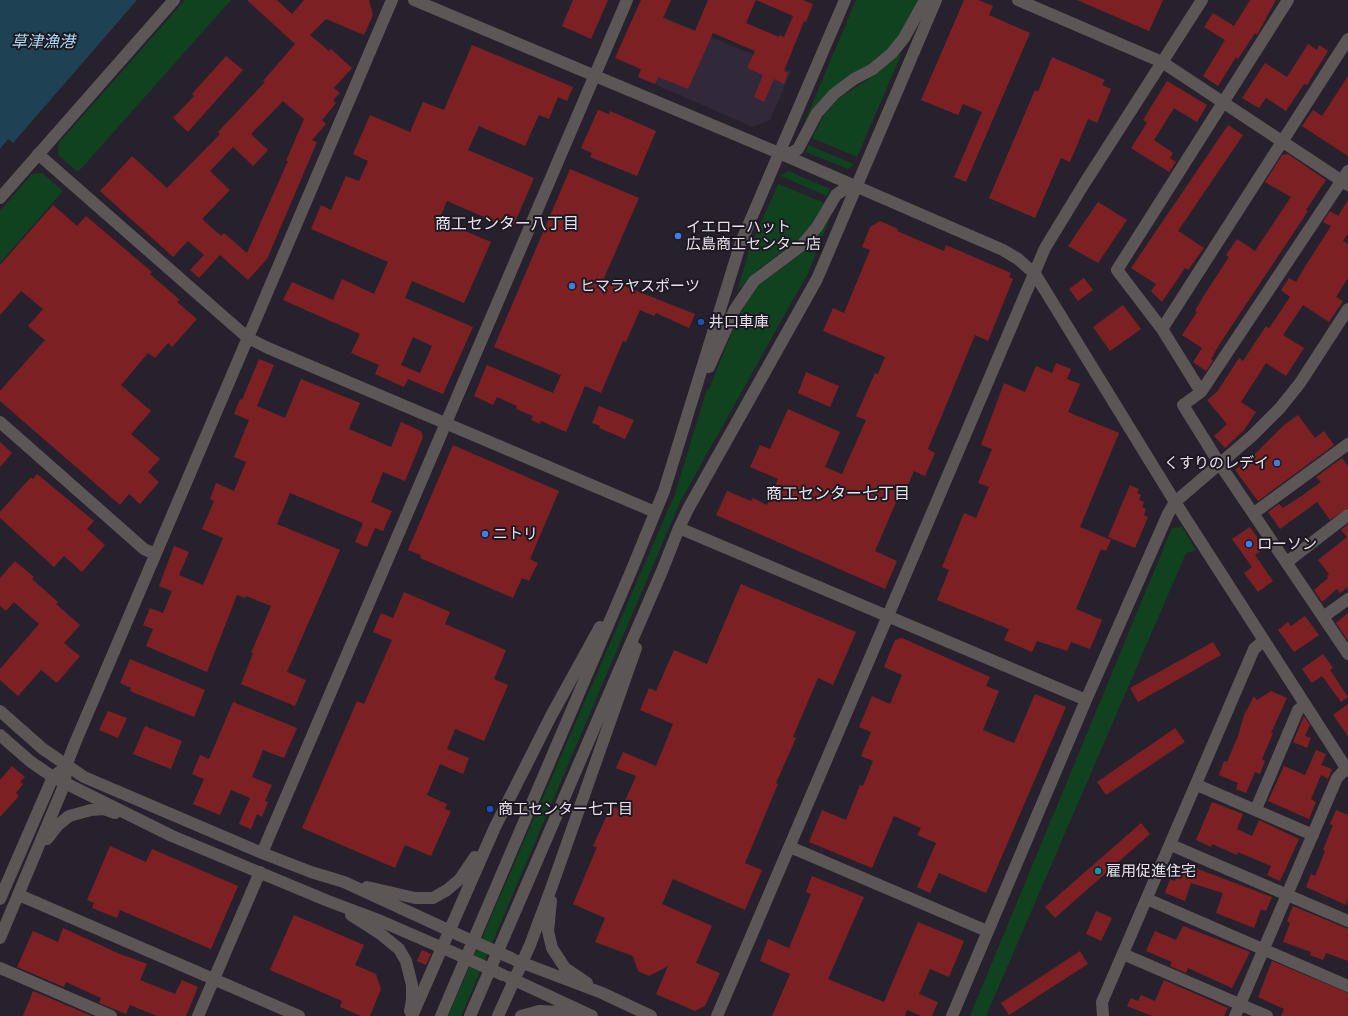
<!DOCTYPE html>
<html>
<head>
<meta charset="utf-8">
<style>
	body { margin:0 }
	canvas { display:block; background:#26212c }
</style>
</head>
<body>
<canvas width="1348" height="1016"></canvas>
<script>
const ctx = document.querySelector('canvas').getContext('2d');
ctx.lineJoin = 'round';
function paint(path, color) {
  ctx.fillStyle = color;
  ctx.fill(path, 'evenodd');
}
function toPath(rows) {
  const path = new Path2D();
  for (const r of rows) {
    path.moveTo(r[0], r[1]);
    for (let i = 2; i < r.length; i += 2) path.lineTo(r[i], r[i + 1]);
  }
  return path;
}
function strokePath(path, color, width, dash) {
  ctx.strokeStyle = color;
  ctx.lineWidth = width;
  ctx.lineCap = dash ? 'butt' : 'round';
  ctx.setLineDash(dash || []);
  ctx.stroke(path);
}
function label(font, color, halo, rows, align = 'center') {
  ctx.font = font + ' Mulish,"Noto Sans JP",sans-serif';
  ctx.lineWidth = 4;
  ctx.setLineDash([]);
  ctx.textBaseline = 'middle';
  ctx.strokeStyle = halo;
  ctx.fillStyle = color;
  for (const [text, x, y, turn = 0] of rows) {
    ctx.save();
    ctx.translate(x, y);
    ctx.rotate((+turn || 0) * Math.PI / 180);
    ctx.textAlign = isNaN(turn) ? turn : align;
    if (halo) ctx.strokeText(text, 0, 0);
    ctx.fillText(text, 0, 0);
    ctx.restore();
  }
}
const built = toPath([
	[664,17,791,71,770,120,753,127,638,77]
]);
const green = toPath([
	[185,0,231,0,78,172,59,156,58,144],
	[856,0,918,0,899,35,888,49,870,64,851,74,830,90,818,103,803,126],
	[899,54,901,55,857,157,812,138,824,115,838,99,879,72],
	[808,145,854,164,848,169,806,152],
	[788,171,830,189,827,196,781,176],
	[42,173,63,191,0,263,0,211,32,174],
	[778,184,824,203,811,226,799,239,756,271,737,291,750,248],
	[830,218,808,273,680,502,461,1016,448,1016,675,494,707,389,709,389,739,315,748,300,758,286,808,248],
	[1182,527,1196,550,1186,553,986,1016,970,1016,1172,528]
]);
const water = toPath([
	[0,0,137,0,13,143,8,139,0,149]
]);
const building = toPath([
	[247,0,277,0,292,14,304,0,369,0,373,15,364,35,326,19,310,35,329,51,331,49,352,68,334,88,340,93,333,100,336,103,322,120,326,124,312,140,317,142,267,259,248,280,220,255,199,278,190,270,204,255,188,241,173,257,100,191,132,156,167,188,220,134,218,132,265,82,263,81,295,44],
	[283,101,304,119,286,161,288,161,247,253,224,233,221,236,202,219,230,190,210,171,233,147,253,166,268,150,251,134],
	[573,0,608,0,591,39,562,26],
	[641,0,671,0,663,18,695,31,708,0,803,0,813,4,806,22,804,21,784,71,788,73,784,84,774,79,764,102,754,97,763,75,747,68,755,51,713,33,688,89,658,77,655,84,638,77,641,69,615,58],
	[756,0,793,16,784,37,779,35,779,37,746,23],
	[964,0,978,0,993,6,989,15,1030,33,966,182,954,177,982,112,963,104,958,115,921,100],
	[1077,0,1163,0,1149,31],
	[1250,0,1276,0,1257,35,1255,33,1238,59,1236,57,1218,86,1203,76,1225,40,1204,27,1213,13,1234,26],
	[1308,44,1317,50,1319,45,1328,51,1307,85,1304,84,1286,111,1266,98,1259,108,1242,98,1265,63,1287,77],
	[472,45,573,87,567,101,558,97,549,119,539,115,525,146,479,126,468,150,534,178,512,229,447,201,439,220,491,242,464,303,412,281,405,298,473,327,443,394,408,379,404,387,375,374,379,365,351,353,360,334,283,300,292,282,333,300,342,279,374,294,388,262,311,229,321,205,331,210,346,176,359,181,368,161,353,154,370,115,410,132,423,102,444,110],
	[413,337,432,346,420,373,401,365],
	[226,56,243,70,188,132,173,118,194,96,192,94],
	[1052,57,1105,80,1102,85,1111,89,1097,123,1088,119,1070,162,1061,158,1035,218,989,198,1035,90,1038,92],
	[1348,76,1348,156,1302,126,1313,110,1322,116],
	[1167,81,1207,105,1197,122,1174,108,1154,140,1173,153,1170,158,1176,162,1169,172,1131,148,1147,123,1143,120],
	[598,110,609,114,610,111,656,131,637,176,590,157,592,153,581,148],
	[1228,125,1243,135,1178,231,1204,248,1188,270,1185,268,1162,302,1151,291,1156,284,1131,268],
	[1288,154,1326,180,1306,210,1308,211,1219,345,1211,359,1213,361,1206,371,1193,362,1202,348,1182,335,1197,312,1195,311,1203,297,1229,257,1226,255,1237,239,1255,251,1291,197,1265,182,1282,155],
	[570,169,639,198,604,278,695,314,689,328,656,313,654,316,640,310,626,342,623,341,601,393,585,386,566,432,541,421,540,424,531,420,533,416,516,409,517,406,497,397,493,405,474,396,487,365,553,393,561,375,494,347],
	[1348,200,1348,234,1343,241,1348,244,1348,278,1336,297,1343,301,1329,322,1303,305,1283,335,1304,348,1286,376,1266,363,1241,402,1256,412,1244,430,1225,448,1214,436,1227,424,1207,400,1217,392,1239,358,1243,361,1266,326,1269,328,1290,297,1281,290,1289,278,1296,282,1306,265,1331,226,1323,222,1330,211,1338,216],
	[1098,202,1127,220,1098,263,1068,246],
	[53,205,77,226,86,216,152,272,150,274,180,300,177,302,197,319,172,347,168,343,155,358,148,353,121,385,151,411,131,434,160,459,148,472,159,482,140,504,129,494,120,505,0,401,0,391,45,340,28,326,43,309,21,291,0,315,0,265],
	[880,221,898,229,897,231,944,251,946,245,1011,273,1009,277,1013,279,988,341,975,335,928,449,935,453,925,476,914,471,904,494,900,493,875,551,897,561,885,589,716,515,727,491,751,501,753,498,767,505,778,479,750,467,760,445,770,449,788,409,840,432,825,467,842,474,866,420,856,416,875,373,878,374,885,357,823,331,833,308,844,313,870,250,862,247,870,227],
	[1084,278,1093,290,1078,301,1069,289],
	[1123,305,1141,329,1110,351,1093,327],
	[259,359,274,365,257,406,285,418,301,379,360,403,349,429,391,447,401,422,421,431,423,437,405,481,383,472,371,502,392,511,383,531,375,528,367,547,355,542,363,523,290,493,277,524,340,550,287,672,306,680,295,706,241,684,253,653,251,653,271,606,246,596,245,598,237,595,207,672,146,646,153,629,143,625,150,608,163,613,172,591,159,586,174,546,189,552,179,575,203,585,223,538,202,529,214,501,210,499,216,483,234,491,246,462,234,457,249,420,234,414,240,399,242,400],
	[1056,363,1071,369,1067,379,1080,384,1068,412,1119,433,1080,527,1111,540,1106,551,1101,549,1076,609,1102,620,1090,649,1071,642,1067,651,1037,641,1032,652,1004,640,1009,629,937,600,949,570,942,567,964,513,976,518,989,487,978,483,992,449,981,445,1004,383,1025,392,1036,366,1052,373],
	[806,372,839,386,830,407,798,393],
	[599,406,634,420,625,439,599,428,600,426,592,423],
	[1298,415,1315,438,1324,431,1334,445,1258,501,1235,470,1252,457,1283,426],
	[0,442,12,453,0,467],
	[453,445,559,491,530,559,538,563,529,581,522,578,513,598,420,558,421,555,408,550],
	[1342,458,1348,466,1348,508,1330,520,1317,502,1280,529,1268,512,1279,504,1283,508,1303,495,1321,482,1316,477],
	[37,474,94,521,87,529,105,545,82,572,64,556,54,567,0,518,0,512,31,477,33,479],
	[1130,485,1139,489,1137,493,1141,495,1139,500,1144,502,1142,507,1146,509,1144,515,1148,517,1135,548,1108,537],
	[1348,524,1348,587,1340,593,1337,589,1322,602,1314,590,1328,578,1327,576,1329,574,1318,560,1347,537,1341,530],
	[1250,527,1265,548,1255,555,1273,581,1258,592,1244,573,1252,567,1232,539],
	[15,561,34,577,32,579,58,602,56,604,80,625,64,643,80,656,57,683,41,670,18,696,0,680,0,669,39,624,14,602,6,611,0,606,0,578],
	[741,584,856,632,833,685,818,678,793,737,796,738,776,783,778,784,745,863,762,870,745,910,673,879,662,904,712,926,696,963,720,973,705,1006,695,1011,656,994,668,966,649,976,638,971,633,956,595,942,605,918,573,904,597,847,593,846,611,806,621,810,636,776,616,768,623,752,656,766,673,724,640,710,649,688,656,691,674,650,707,664],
	[404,592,450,612,445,624,506,650,494,679,508,685,484,741,455,729,447,749,469,758,463,774,440,764,427,795,447,804,445,809,451,811,431,856,405,845,395,868,302,828,357,701,364,704,392,640,373,632,381,613,393,618],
	[1348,613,1348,641,1336,623],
	[1305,616,1319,635,1294,652,1278,630,1288,622,1291,626],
	[902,638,990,677,986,686,999,691,983,730,1014,743,1035,694,1066,707,986,893,939,873,930,893,917,887,936,843,917,835,921,828,894,816,872,868,809,842,822,810,846,820,860,785,863,786,873,761,861,756,871,732,859,727,872,696,890,704,902,675,884,667,895,640],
	[1213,642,1221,655,1138,702,1130,688],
	[1323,654,1333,668,1330,670,1348,697,1341,702,1322,676,1312,683,1302,669],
	[130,659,205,690,194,717,130,691,131,688,120,683],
	[1271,691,1287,698,1271,733,1273,733,1262,759,1265,761,1260,774,1255,772,1246,793,1236,789,1238,783,1219,775,1224,761,1227,762,1238,736,1244,715,1254,696,1257,700],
	[233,702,297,728,284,758,263,750,252,777,272,785,265,801,268,802,262,817,257,814,251,829,239,824,250,798,231,790,220,815,193,804,204,779,192,774,200,755,209,759],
	[1348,704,1348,736,1333,715],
	[108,711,127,718,118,738,99,730],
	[1304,716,1310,725,1305,736,1311,738,1307,748,1293,742],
	[145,726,182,741,171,769,133,754],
	[1175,728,1185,742,1106,795,1097,782],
	[1316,750,1326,754,1321,765,1332,769,1328,779,1321,775,1311,799,1316,802,1309,819,1268,801,1284,766,1305,775],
	[12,766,25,777,20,782,23,784,16,793,19,796,0,817,0,780],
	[1212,802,1243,814,1237,829,1252,836,1259,820,1299,839,1280,881,1267,875,1271,866,1238,852,1237,855,1212,844,1211,847,1196,840],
	[1336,810,1348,815,1348,898,1346,905,1306,887,1311,874,1315,876,1325,851,1323,850,1333,825,1330,824],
	[1141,823,1150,834,1055,918,1045,907],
	[110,846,146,862,152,849,238,886,211,949,120,910,117,918,92,908,94,903,87,900],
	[1182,863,1272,897,1266,911,1261,909,1254,928,1216,913,1223,893,1191,883,1185,901,1165,893,1170,879,1175,881],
	[812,876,864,897,828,979,884,1002,918,922,964,941,949,977,930,969,919,994,938,1002,932,1016,921,1016,907,1010,905,1016,772,1016,790,974,760,961,768,939,789,948,811,894,806,892],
	[1293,906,1348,929,1348,961,1326,953,1323,960,1310,955,1311,952,1283,942,1290,923,1287,921],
	[1096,911,1112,918,1101,941,1086,934],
	[294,915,364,945,355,965,376,974,381,989,370,1016,361,1016,340,1007,342,1001,270,970],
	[1183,926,1250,952,1232,988,1188,968,1186,973,1170,966,1172,962,1146,951,1155,931,1176,940],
	[63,928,120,954,147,964,140,980,175,994,182,980,198,987,186,1016,157,1016,130,1005,126,1014,99,1003,101,998,66,982,64,987,17,967,33,931,58,942],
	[422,950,431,954,426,965,417,961],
	[1080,951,1088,964,1009,1015,1001,1003],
	[1272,961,1348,993,1348,1016,1281,1016,1284,1009,1258,997],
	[1164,980,1228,1008,1224,1016,1152,1016,1127,1006,1131,998,1138,1001,1141,995,1155,1001],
	[33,991,92,1016,23,1016]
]);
const minor = toPath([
	[414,0,779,153,1003,250,1018,259,1035,274,1175,502,1348,771],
	[1018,0,1162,62,1348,185],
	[780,153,791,153,798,149,817,113,834,94,854,79,873,69,892,53,904,38,925,0],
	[38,154,248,338,268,348,655,512],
	[1348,171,1201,392,1183,405,1219,463,1348,654],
	[0,198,174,0],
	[1162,329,1348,39],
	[709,367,735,309,754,281,802,245,817,227,836,195,843,190,856,187],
	[1201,392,1162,329,1117,270,1288,0],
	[0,422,144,549,155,554],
	[1254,513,1348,444],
	[679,528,1086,700],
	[1287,562,1348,515],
	[1323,617,1348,599],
	[0,711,43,749,84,777,262,853,311,872,344,882,459,935],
	[0,735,31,762,53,777,172,836,328,901,376,919,452,952],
	[1197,785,1313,835],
	[1256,809,1298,710,1304,705],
	[47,839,58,825,69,816,91,810,104,809,115,813],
	[1171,845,1348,921],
	[790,847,987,931],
	[262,853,627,0],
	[367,887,415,898,433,898,447,890,460,879,475,857],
	[19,895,299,1016],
	[0,899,53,777,59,772],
	[1147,899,1348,986],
	[551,901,548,931,552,948,565,968,587,983],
	[351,915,382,935,399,949,406,961,412,985,412,1000,410,1011],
	[0,938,65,783,66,766,75,743,392,0],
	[1123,954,1267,1016],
	[515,960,602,993,651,1016],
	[0,968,111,1016],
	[508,977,592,1016],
	[198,1016,260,872],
	[412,1016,495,827,551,716,600,627],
	[441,1016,632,569,664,491,741,242,845,0],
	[470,1016,662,571,679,528,688,509,817,279,936,0],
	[498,1016,530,945,552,886,636,648],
	[521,1016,539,1011,563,1012,580,1016],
	[717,1016,1045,248,1084,184,1202,0],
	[952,1016,1086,700,1168,514,1175,502,1252,436,1280,408,1300,383,1348,309],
	[1103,1016,1102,1002,1254,649,1263,641],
	[1235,1016,1337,778,1348,766]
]);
const minorBridge = toPath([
	[459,935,511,958],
	[452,952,503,975]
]);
const markers = [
	[678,236,4,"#3f7fe0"],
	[572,286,4,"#3f7fe0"],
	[701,322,4,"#1a4fb4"],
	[1277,463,4,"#3f7fe0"],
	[485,534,4,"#3f7fe0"],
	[1249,544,4,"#3f7fe0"],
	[490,809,4,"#1a4fb4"],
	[1098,871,4,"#0f9aa8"]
];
const poiNames = [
	["イエローハット",686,227],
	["広島商工センター店",686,244],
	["ヒマラヤスポーツ",580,286],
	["井口車庫",709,322],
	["くすりのレデイ",1269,463,"right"],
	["ニトリ",493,534],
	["ローソン",1257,544],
	["商工センター七丁目",498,809],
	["雇用促進住宅",1106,871]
];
const waterNames = [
	["草津漁港",43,42]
];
const neighbourhoodNames = [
	["商工センター八丁目",507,224],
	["商工センター七丁目",838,494]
];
paint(built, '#312939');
paint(green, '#11421f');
paint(water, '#1e4253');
paint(building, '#7d2024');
strokePath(minor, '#5d5656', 12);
strokePath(minorBridge, '#5d5656', 12);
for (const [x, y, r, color] of markers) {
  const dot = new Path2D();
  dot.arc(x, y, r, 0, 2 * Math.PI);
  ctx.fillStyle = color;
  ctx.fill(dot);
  strokePath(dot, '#1d1822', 1.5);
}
label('15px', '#e6e3ea', '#1d1822', poiNames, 'left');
label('italic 16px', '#abddf6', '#1d1822', waterNames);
label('16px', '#e6e3ea', '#1d1822', neighbourhoodNames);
</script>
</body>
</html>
